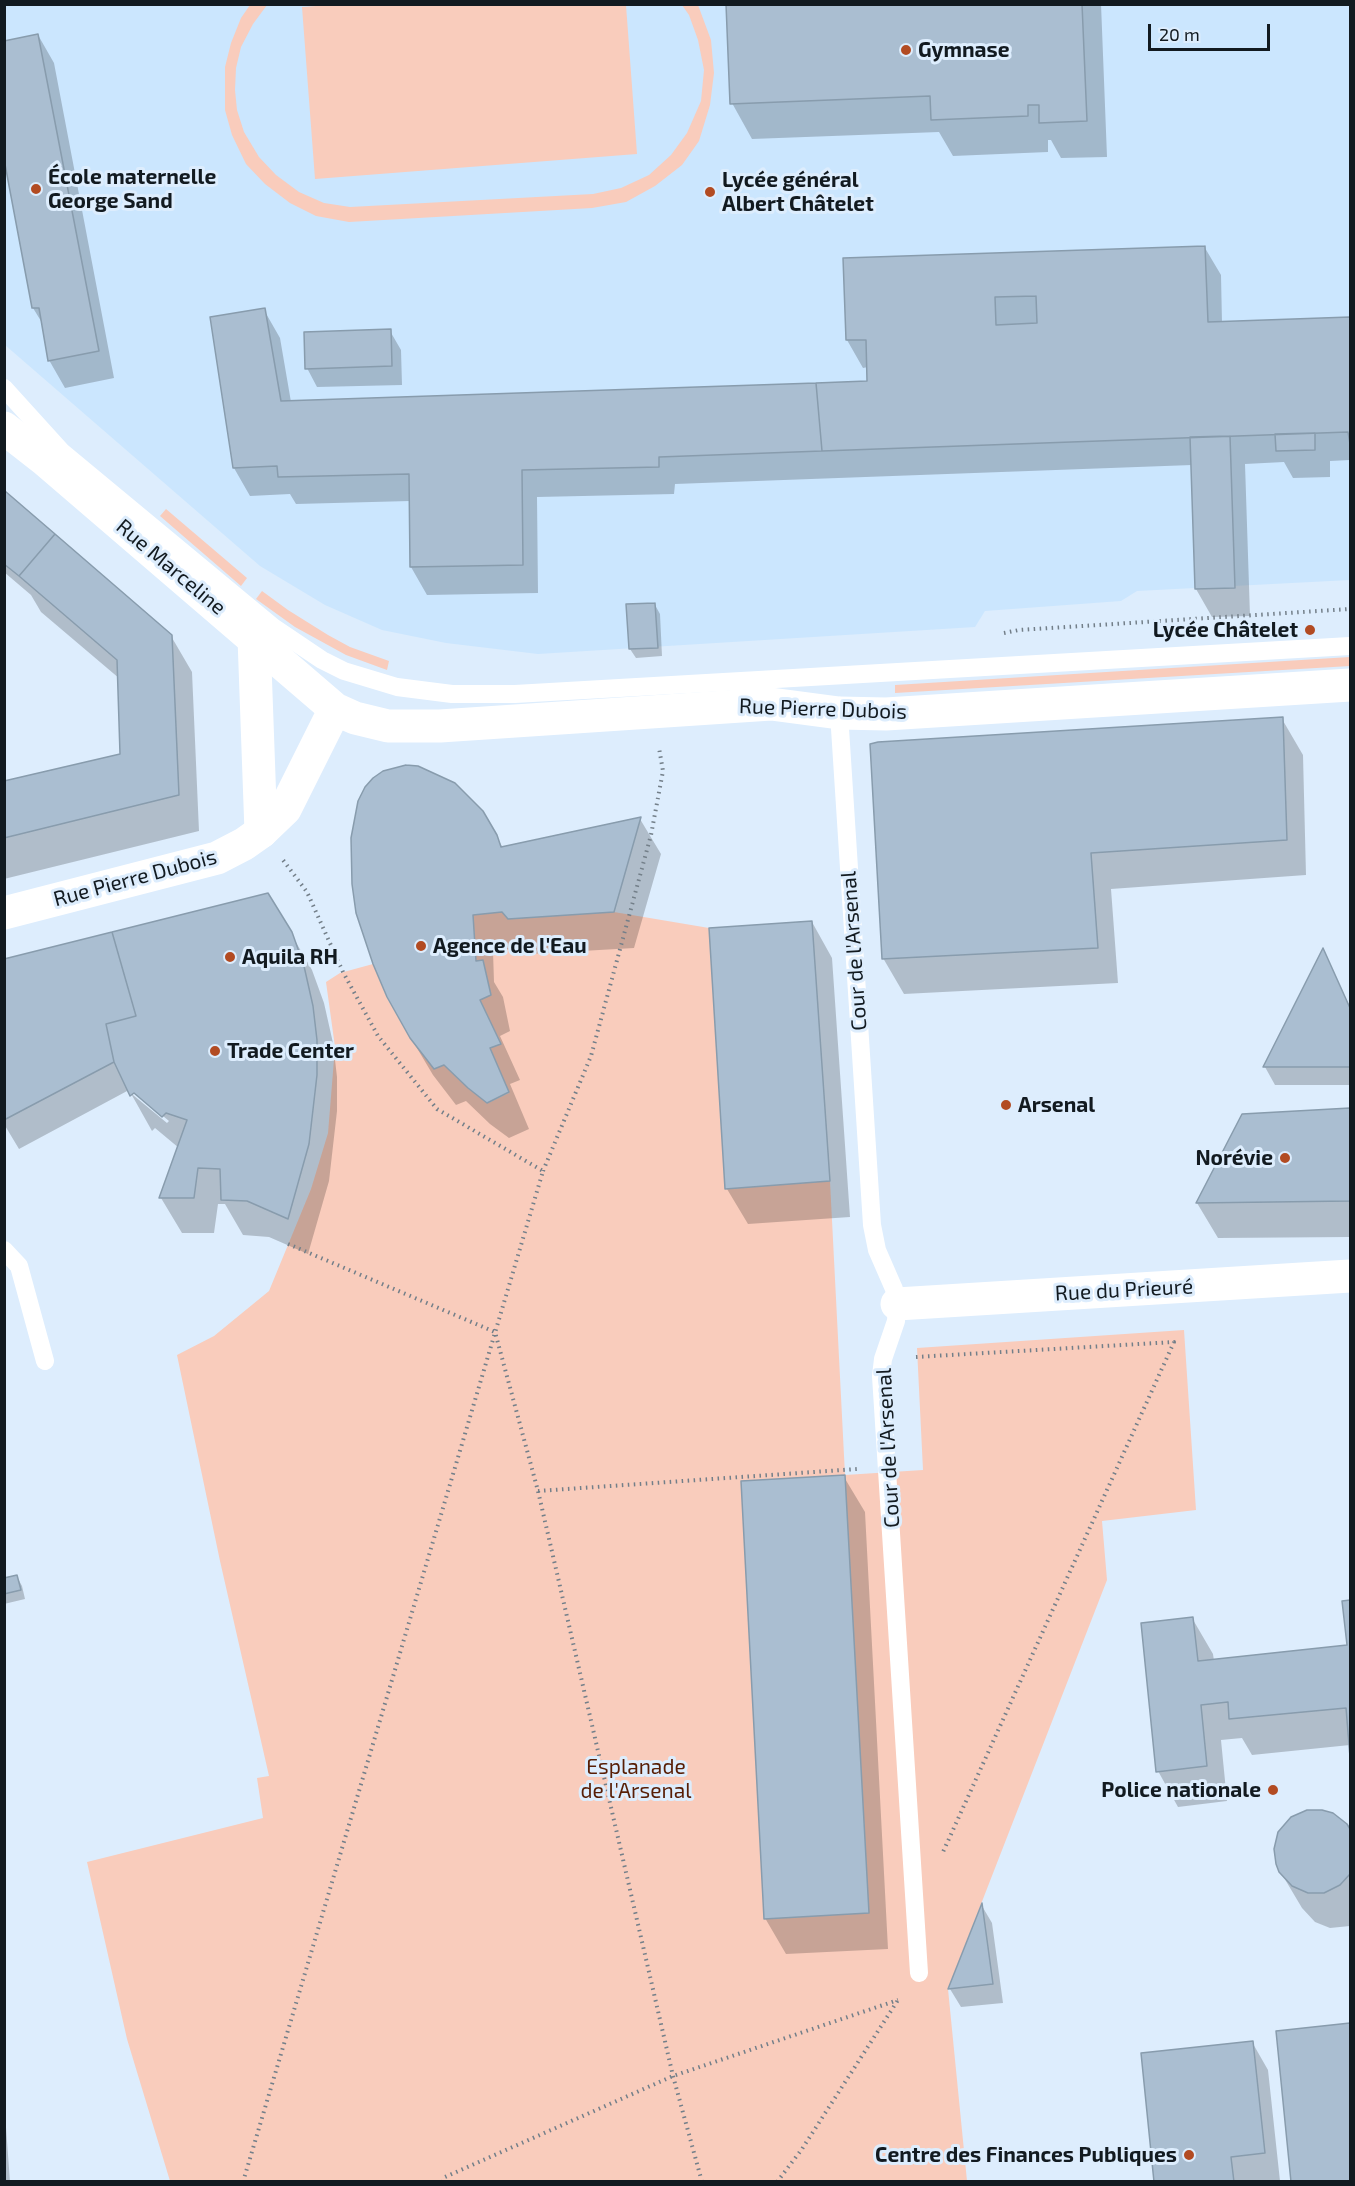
<!DOCTYPE html>
<html>
<head>
<meta charset="utf-8">
<style>
	body { margin:0 }
	#map { position:relative; width:1355px; height:2186px; overflow:hidden; background:#ddedfd; font-family:"Exo 2",sans-serif }
	canvas { display:block }
	.frame { position:absolute; inset:0; border:6px solid #121a20; pointer-events:none }
	.scale { position:absolute; left:1148px; top:24px; width:122px; height:27px; box-sizing:border-box; border:3px solid #121a20; border-top:0; padding-left:8px; font-size:18px; line-height:21px; white-space:nowrap; color:#121a20; -webkit-text-stroke:4px #ddedfd; paint-order:stroke }
</style>
</head>
<body>
<div id="map">
<canvas width="1355" height="2186"></canvas>
<div class="frame"></div>
<div class="scale">20 m</div>
</div>
<script>
const ctx = document.querySelector('canvas').getContext('2d');
ctx.lineJoin = 'round';
function paint(path, color) {
  ctx.fillStyle = color;
  ctx.fill(path, 'evenodd');
}
function toPath(rows) {
  const path = new Path2D();
  for (const r of rows) {
    path.moveTo(r[0], r[1]);
    for (let i = 2; i < r.length; i += 2) path.lineTo(r[i], r[i + 1]);
  }
  return path;
}
function strokePath(path, color, width, dash) {
  ctx.strokeStyle = color;
  ctx.lineWidth = width;
  ctx.lineCap = dash ? 'butt' : 'round';
  ctx.setLineDash(dash || []);
  ctx.stroke(path);
}
function label(font, color, halo, rows, align = 'center') {
  ctx.font = font + ' "Exo 2",sans-serif';
  ctx.lineWidth = 6;
  ctx.setLineDash([]);
  ctx.textBaseline = 'middle';
  ctx.strokeStyle = halo;
  ctx.fillStyle = color;
  for (const [text, x, y, turn = 0] of rows) {
    ctx.save();
    ctx.translate(x, y);
    ctx.rotate((+turn || 0) * Math.PI / 180);
    ctx.textAlign = isNaN(turn) ? turn : align;
    if (halo) ctx.strokeText(text, 0, 0);
    ctx.fillText(text, 0, 0);
    ctx.restore();
  }
}
const built = toPath([
	[5,5,1350,5,1350,580,1137,591,1121,601,985,611,975,627,538,654,446,643,382,630,325,605,260,566,5,345]
]);
const green = toPath([
	[250,5,267,5,253,24,241,47,236,68,235,90,237,110,244,132,259,157,276,175,299,192,324,203,350,207,593,194,621,188,649,175,671,155,687,133,701,101,704,70,698,40,689,15,682,5,698,5,711,40,714,73,710,105,699,141,682,165,655,186,626,202,592,208,349,222,316,216,290,203,265,184,246,164,232,135,225,110,225,67,231,43,241,18],
	[330,5,626,5,637,154,315,179,302,7],
	[166,509,247,578,241,586,160,516],
	[262,591,288,610,328,635,350,647,389,661,387,670,346,655,295,627,256,599],
	[1350,657,1350,666,895,693,895,685],
	[502,912,508,919,614,912,709,928,725,1189,830,1181,845,1475,923,1470,917,1348,1184,1330,1196,1510,1102,1521,1107,1580,948,1989,967,2181,170,2181,127,2039,87,1862,263,1818,257,1778,269,1776,220,1561,177,1355,214,1336,269,1291,311,1189,328,1133,335,1047,326,982,340,973,373,964,387,998,410,1038,434,1069,444,1065,468,1088,488,1103,509,1093,490,1048,501,1044,480,1000,491,995,483,960,476,961,473,915]
]);
const shadow = toPath([
	[728,4,1101,4,1107,157,1061,158,1051,140,1048,140,1048,152,953,156,939,132,752,139,732,103],
	[38,35,54,63,114,378,65,388,49,360,44,326,33,308],
	[1205,248,1221,275,1222,323,1350,319,1350,460,1330,461,1330,477,1293,478,1284,462,1245,464,1250,616,1212,617,1196,589,1192,465,675,484,674,494,537,497,538,593,427,595,411,567,410,501,296,504,290,494,250,496,234,468,264,310,280,338,291,402,868,383,868,367,863,368,847,340,844,259],
	[390,331,401,350,402,385,317,387,307,368],
	[4,493,171,636,192,672,199,831,4,879,4,783,122,755,120,679,41,612,31,595,4,572],
	[655,605,660,614,662,656,636,658,630,649],
	[1282,719,1303,755,1306,875,1111,889,1118,983,904,994,883,958],
	[482,812,503,848,640,819,661,854,634,948,530,954,524,948,493,951,494,982,503,997,510,1031,500,1036,520,1080,510,1084,529,1129,509,1138,490,1124,466,1101,456,1105,433,1075,411,1038],
	[268,894,312,970,324,1003,333,1043,337,1077,337,1111,329,1181,308,1254,269,1237,243,1235,225,1204,218,1204,214,1233,182,1233,161,1198,179,1148,155,1128,152,1131,129,1090,19,1149,4,1124,4,961],
	[133,1091,169,1121,167,1123,133,1095],
	[812,922,832,958,850,1217,748,1224,727,1189],
	[1323,951,1350,1007,1350,1085,1275,1085,1265,1067],
	[1350,1109,1350,1237,1218,1238,1197,1203,1243,1116],
	[844,1477,865,1512,888,1949,786,1954,765,1918],
	[17,1577,22,1586,25,1599,4,1604,4,1579],
	[1350,1601,1350,1745,1252,1755,1242,1738,1221,1740,1227,1801,1178,1807,1158,1771,1192,1618,1213,1654,1214,1661,1349,1646,1344,1602],
	[1345,1825,1350,1833,1350,1926,1330,1928,1315,1922,1302,1908,1280,1871],
	[982,1906,992,1923,1003,2003,961,2007,950,1989],
	[1350,2024,1350,2182,1293,2182,1278,2032],
	[1252,2042,1268,2070,1280,2181,1155,2182],
	[4,2100,10,2182,4,2182]
]);
const building = toPath([
	[726,4,1082,4,1087,121,1039,123,1039,105,1028,105,1028,116,931,120,930,96,730,104,726,4],
	[38,34,99,351,48,361,39,308,32,308,4,159,4,41,38,34],
	[1205,246,1208,322,1350,317,1350,444,1348,432,822,451,816,383,867,381,866,340,846,340,843,258,1205,246],
	[1036,296,1037,323,996,325,995,297,1036,296],
	[265,308,281,401,816,383,822,451,659,457,659,467,522,470,523,565,410,567,409,474,278,477,277,466,233,468,210,317,265,308],
	[391,329,392,366,305,369,304,332,391,329],
	[1315,433,1315,450,1276,451,1275,434,1315,433],
	[1230,436,1235,588,1195,589,1190,437,1230,436],
	[5,491,55,534,19,576,4,564,5,491],
	[55,534,172,635,179,795,4,838,4,781,120,754,117,660,19,576,55,534],
	[655,603,658,648,629,649,626,604,655,603],
	[1283,717,1287,840,1091,853,1098,948,882,959,870,744,878,742,1283,717],
	[406,765,418,766,455,783,483,811,497,835,501,847,641,817,614,912,508,919,502,912,473,915,476,961,483,960,491,995,480,1000,501,1044,490,1048,509,1092,487,1103,468,1088,444,1065,434,1069,410,1038,387,997,373,964,356,913,352,884,351,838,358,801,365,787,373,778,383,771,406,765],
	[268,893,292,932,304,966,313,1006,317,1040,317,1075,309,1144,288,1219,247,1201,221,1200,220,1169,198,1168,194,1198,159,1198,187,1120,166,1113,162,1117,134,1093,130,1096,114,1062,106,1024,136,1016,112,932,268,893],
	[812,921,830,1181,725,1189,709,928,812,921],
	[112,932,136,1016,106,1024,114,1062,4,1120,4,959,112,932],
	[1323,948,1350,1008,1350,1067,1263,1067,1323,948],
	[1350,1108,1350,1201,1196,1203,1242,1114,1350,1108],
	[845,1475,869,1913,764,1919,741,1481,845,1475],
	[17,1575,21,1590,4,1594,4,1578,17,1575],
	[1350,1600,1350,1757,1346,1708,1229,1719,1228,1702,1201,1705,1207,1766,1156,1772,1141,1623,1193,1617,1198,1661,1347,1645,1342,1601,1350,1600],
	[1307,1810,1322,1810,1333,1813,1347,1824,1350,1829,1350,1874,1340,1885,1324,1893,1308,1893,1292,1886,1279,1872,1276,1864,1274,1849,1278,1832,1291,1817,1307,1810],
	[982,1903,993,1984,948,1989,982,1903],
	[1350,2023,1350,2182,1291,2182,1276,2031,1350,2023],
	[1253,2041,1265,2153,1231,2157,1234,2182,1154,2182,1141,2053,1253,2041]
]);
const path = toPath([
	[1004,633,1019,630,1350,609],
	[543,1171,591,1056,651,835,663,771,659,748],
	[288,1244,495,1332,538,1491,673,2076,702,2182],
	[916,1357,1174,1342,943,1852],
	[538,1491,857,1469],
	[243,2182,543,1171,437,1109,378,1036,343,972,307,892,283,860],
	[442,2182,445,2177,673,2076,898,2000],
	[777,2182,802,2149,898,2000]
]);
const lane = toPath([
	[4,388,62,452,273,627,322,660,344,671,397,687,452,694,515,694,1350,646],
	[839,713,872,1225,877,1250,894,1289,897,1304,896,1321,883,1359,881,1376,919,1973],
	[4,1250,19,1266,45,1361]
]);
const street = toPath([
	[254,638,261,832],
	[897,1304,1350,1276]
]);
const secondary = toPath([
	[4,428,45,460,335,709,355,718,388,726,440,726,771,704,839,713,886,714,1350,685],
	[4,913,217,858,244,844,261,832,285,809,335,709]
]);
const markers = [
	[906,50,6,"#b24b22"],
	[36,189,6,"#b24b22"],
	[710,192,6,"#b24b22"],
	[1310,630,6,"#b24b22"],
	[421,946,6,"#b24b22"],
	[230,957,6,"#b24b22"],
	[215,1051,6,"#b24b22"],
	[1006,1105,6,"#b24b22"],
	[1285,1158,6,"#b24b22"],
	[1273,1790,6,"#b24b22"],
	[1189,2155,6,"#b24b22"]
];
const poiNames = [
	["Gymnase",918,50],
	["École maternelle",48,177],
	["George Sand",48,201],
	["Lycée général",722,180],
	["Albert Châtelet",722,204],
	["Lycée Châtelet",1298,630,"right"],
	["Agence de l'Eau",433,946],
	["Aquila RH",242,957],
	["Trade Center",227,1051],
	["Arsenal",1018,1105],
	["Norévie",1273,1158,"right"],
	["Police nationale",1261,1790,"right"],
	["Centre des Finances Publiques",1177,2155,"right"]
];
const streetNames = [
	["Rue Marceline",171,567,40],
	["Rue Pierre Dubois",823,709,2],
	["Rue Pierre Dubois",135,878,-15],
	["Cour de l'Arsenal",854,951,-94],
	["Rue du Prieuré",1124,1290,-3],
	["Cour de l'Arsenal",888,1448,-93]
];
const parkNames = [
	["Esplanade",636,1767],
	["de l'Arsenal",636,1791]
];
paint(built, '#cbe6fe');
paint(green, '#f9ccbc');
paint(shadow, '#0003');
paint(building, '#aabed1');
strokePath(building, '#889cad', 1.5);
strokePath(path, '#737f89', 4, [1.5, 4.5]);
strokePath(lane, '#fff', 18);
strokePath(street, '#fff', 33);
strokePath(secondary, '#fff', 33);
for (const [x, y, r, color] of markers) {
  const dot = new Path2D();
  dot.arc(x, y, r, 0, 2 * Math.PI);
  ctx.fillStyle = color;
  ctx.fill(dot);
  strokePath(dot, '#ddedfd', 2);
}
label('bold 21px', '#121a20', '#ddedfd', poiNames, 'left');
label('21px', '#121a20', '#ddedfd', streetNames);
label('21px', '#581e05', '#ddedfd', parkNames);
</script>
</body>
</html>
